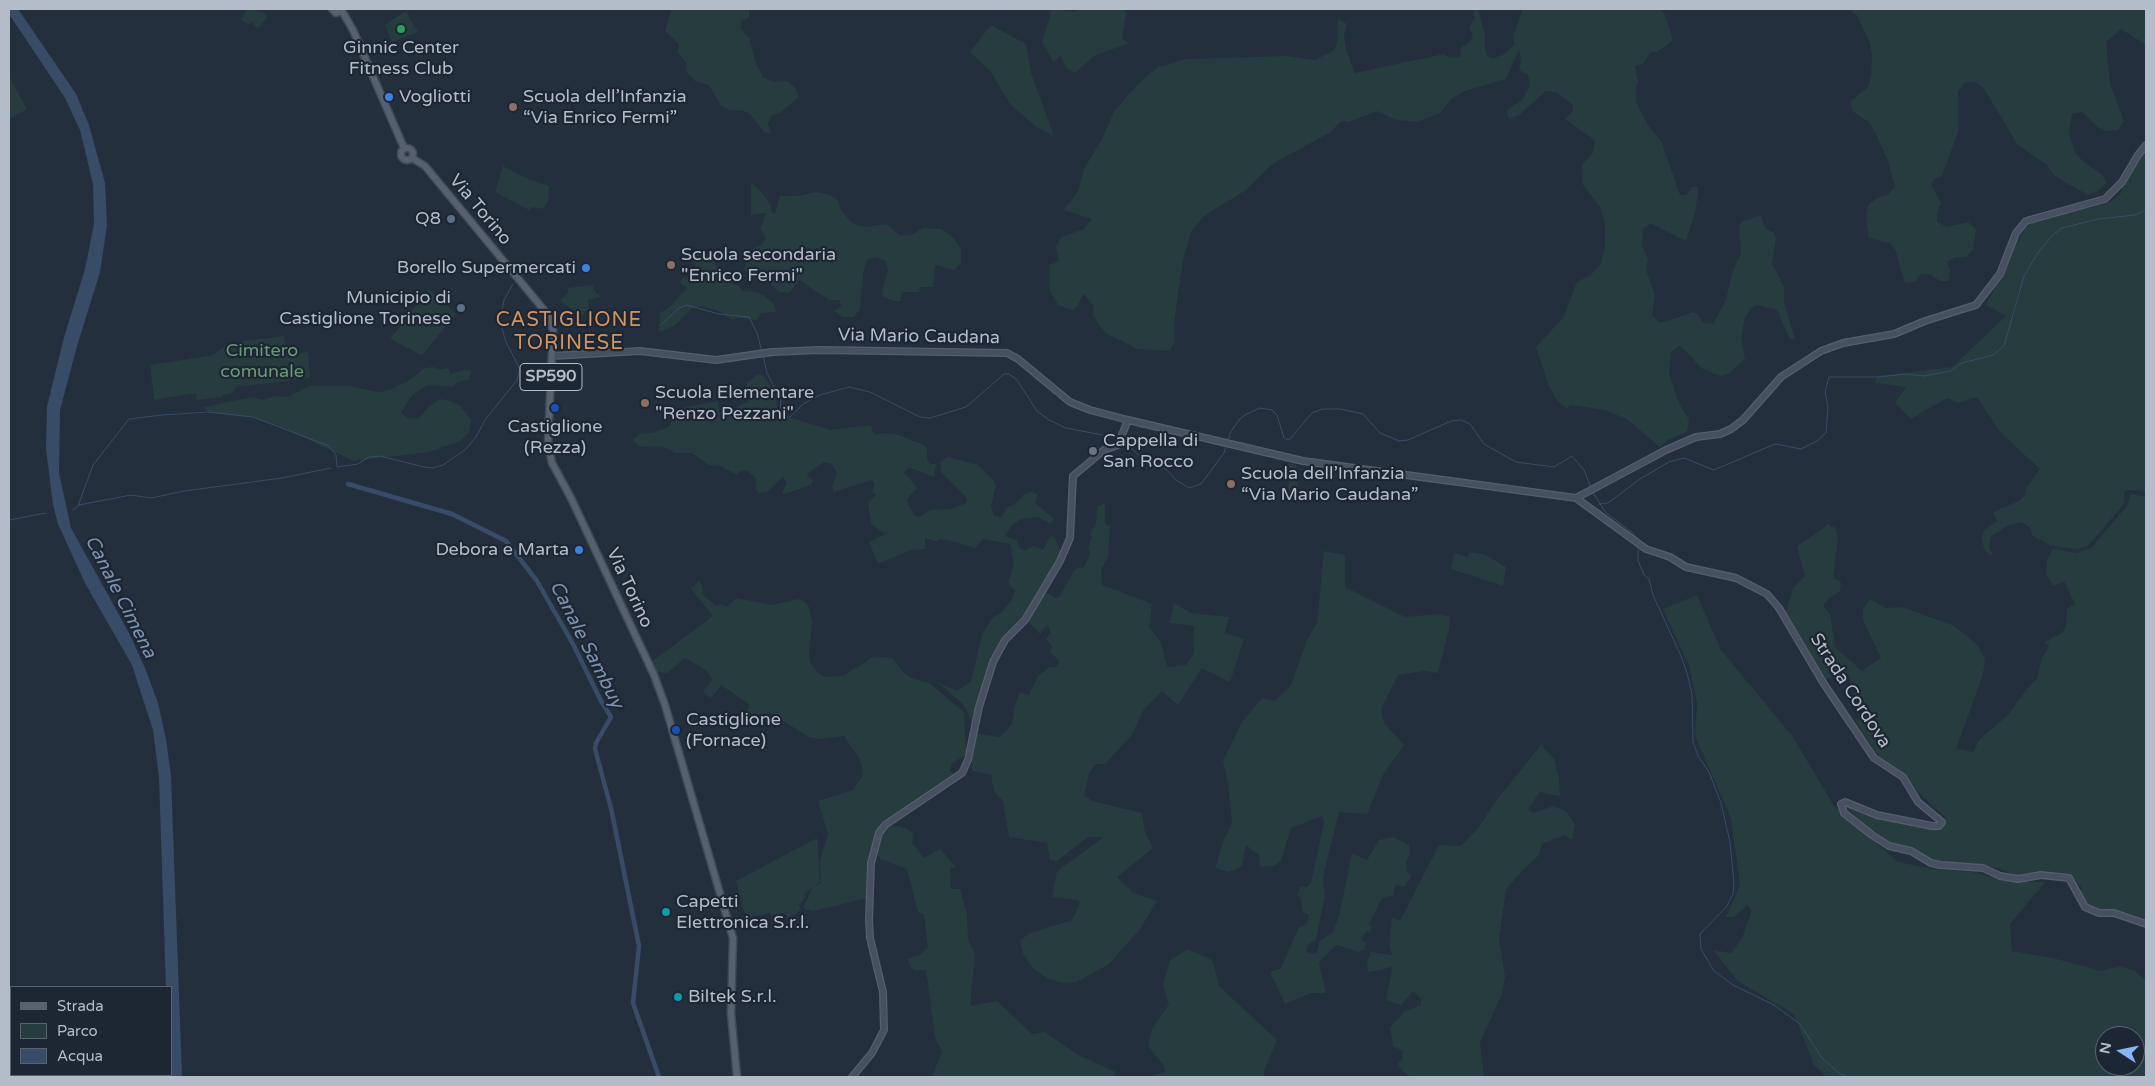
<!DOCTYPE html>
<html>
<head>
<meta charset="utf-8">
<style>
	body { margin:0 }
	#map { position:relative; width:2155px; height:1086px; overflow:hidden; background:#242f3e; font-family:"Varela Round",sans-serif }
	canvas { display:block }
	.frame { position:absolute; inset:0; border:10px solid #b4bcc9; pointer-events:none }
	.legend { position:absolute; left:10px; top:986px; width:162px; height:90px; box-sizing:border-box; background:#1d2633; border:1px solid #59626f; margin:0; padding:6px 9px; list-style:none; font-size:15px; color:#b4bcc9 }
	.legend li { display:flex; align-items:center; gap:10px; height:25px }
	.legend b { width:25px; border:1px solid #59626f }
	.north { position:absolute; left:2095px; top:1026px; width:50px; height:50px; box-sizing:border-box; background:#1d2633; border:1px solid #59626f; border-radius:50%; rotate:281deg; font-size:14px; font-weight:700; line-height:20px; text-align:center; color:#b4bcc9 }
	.north::after { content:''; display:block; margin:auto; width:18px; height:22px; background:#8ab4f8; clip-path:polygon(50% 0,100% 100%,50% 72%,0 100%) }
</style>
</head>
<body>
<div id="map">
<canvas width="2155" height="1086"></canvas>
<div class="frame"></div>
<ul class="legend">
<li><b style="height:6px;background:#56606e"></b>Strada</li>
<li><b style="height:14px;background:#263c3f"></b>Parco</li>
<li><b style="height:14px;background:#394c67"></b>Acqua</li>
</ul>
<div class="north">N</div>
</div>
<script>
const ctx = document.querySelector('canvas').getContext('2d');
ctx.lineJoin = 'round';
function paint(path, color) {
  ctx.fillStyle = color;
  ctx.fill(path, 'evenodd');
}
function toPath(rows) {
  const path = new Path2D();
  for (const r of rows) {
    if (r.length === 3) {
      path.moveTo(r[0] + r[2], r[1]);
      path.arc(r[0], r[1], r[2], 0, 2 * Math.PI);
      continue;
    }
    path.moveTo(r[0], r[1]);
    for (let i = 2; i < r.length; i += 2) path.lineTo(r[i], r[i + 1]);
  }
  return path;
}
function strokePath(path, color, width, dash) {
  ctx.strokeStyle = color;
  ctx.lineWidth = width;
  ctx.lineCap = dash ? 'butt' : 'round';
  ctx.setLineDash(dash || []);
  ctx.stroke(path);
}
function label(font, color, halo, rows, align = 'center') {
  ctx.font = font + ' "Varela Round",sans-serif';
  ctx.lineWidth = 4.5;
  ctx.setLineDash([]);
  ctx.textBaseline = 'middle';
  ctx.strokeStyle = halo;
  ctx.fillStyle = color;
  for (const [text, x, y, turn = 0] of rows) {
    ctx.save();
    ctx.translate(x, y);
    ctx.rotate((+turn || 0) * Math.PI / 180);
    ctx.textAlign = isNaN(turn) ? turn : align;
    if (halo) ctx.strokeText(text, 0, 0);
    ctx.fillText(text, 0, 0);
    ctx.restore();
  }
}
const green = toPath([
	[247,9,254,9,266,14,267,18,258,28,253,25,254,21,248,24,241,20],
	[672,9,749,10,749,18,741,21,741,28,749,38,756,63,763,77,773,82,788,81,795,88,799,97,781,112,772,115,768,124,771,134,764,132,750,114,744,111,730,110,721,106,709,85,695,81,685,70,687,63,678,53,679,44,665,31],
	[1052,9,1075,12,1079,9,1123,9,1126,12,1122,39,1129,43,1094,56,1075,73,1066,68,1060,55,1054,63,1042,42],
	[1473,9,1478,9,1485,35,1485,49,1487,56,1493,58,1503,55,1514,45,1514,34,1523,9,1661,9,1665,15,1673,40,1657,52,1651,52,1643,64,1635,66,1638,82,1636,86,1636,102,1648,125,1661,141,1680,195,1686,195,1692,187,1698,187,1698,192,1695,213,1686,241,1650,223,1643,229,1642,245,1648,259,1646,270,1655,295,1652,315,1660,322,1665,322,1693,312,1698,314,1703,323,1713,324,1726,300,1732,273,1741,253,1739,227,1741,222,1761,215,1765,228,1774,233,1776,238,1772,263,1784,287,1784,302,1795,339,1790,339,1777,310,1757,305,1751,308,1745,318,1741,337,1745,359,1730,373,1720,376,1701,368,1687,352,1679,346,1671,352,1669,373,1679,403,1689,420,1687,432,1668,440,1660,447,1628,420,1605,410,1570,405,1567,409,1558,402,1549,386,1536,347,1563,318,1577,282,1591,275,1601,263,1605,247,1605,223,1600,207,1583,185,1582,174,1582,164,1593,153,1595,142,1592,138,1565,119,1573,111,1573,105,1556,92,1546,91,1519,115,1510,119,1507,115,1508,109,1522,100,1530,86,1528,75,1519,70,1521,59,1519,49,1506,79,1465,91,1451,99,1440,113,1417,122,1396,120,1377,111,1348,122,1342,121,1329,133,1272,164,1246,190,1204,216,1191,232,1183,260,1174,322,1174,342,1170,351,1138,349,1105,333,1093,315,1094,307,1084,294,1074,311,1058,305,1050,291,1050,265,1059,261,1056,246,1061,237,1084,229,1092,219,1064,210,1078,191,1084,169,1102,139,1115,110,1142,80,1158,67,1186,59,1287,56,1315,60,1334,50,1338,40,1338,19,1347,24,1344,36,1346,49,1355,73,1444,54,1449,58,1460,57,1461,48,1470,42,1473,34,1469,29,1475,17],
	[1849,9,2146,9,2146,45,2121,29,2106,42,2110,83,2124,121,2118,130,2107,131,2098,127,2082,112,2072,114,2069,134,2076,154,2084,162,2101,174,2107,182,2097,192,2088,195,2061,180,2053,174,2047,165,2017,144,1983,87,1974,82,1964,83,1958,92,1958,132,1942,176,1934,179,1931,185,1941,203,1937,212,1937,222,1947,227,1968,222,1976,229,1973,249,1966,257,1956,257,1947,262,1950,271,1949,281,1940,281,1931,275,1921,274,1915,282,1905,283,1896,252,1890,243,1869,238,1866,216,1868,205,1877,198,1887,195,1895,187,1888,161,1875,132,1869,122,1852,111,1851,101,1868,87,1871,76,1872,55,1870,44,1857,15],
	[406,11,418,32,392,42,385,25],
	[991,25,1026,44,1031,73,1054,136,1036,127,1010,104,991,72,970,52],
	[9,77,27,109,9,119],
	[2146,150,2146,491,2128,490,2124,492,2124,504,2088,546,2075,549,2050,545,2033,536,2030,528,2021,522,2007,526,1991,536,1989,547,1993,554,1989,555,1984,549,1982,538,1984,530,1997,521,1993,512,2019,501,2026,494,2026,488,2040,469,2000,432,1977,397,1959,403,1947,398,1911,419,1895,403,1906,387,1875,383,1877,376,1952,367,2006,316,1986,305,2024,230,2031,223,2043,219,2108,203,2116,198,2121,193,2122,187],
	[503,166,528,179,549,186,548,201,543,209,532,207,529,210,495,192],
	[751,183,760,190,770,204,772,212,775,214,780,196,798,196,816,192,830,195,838,200,841,210,852,223,864,227,886,224,900,235,910,236,923,228,941,229,953,237,961,249,961,263,954,270,935,265,933,287,920,287,919,292,902,292,900,301,893,301,884,297,882,291,888,270,886,261,875,257,867,260,863,274,860,309,854,317,843,317,834,311,842,306,839,300,829,300,799,280,789,293,779,292,772,285,767,273,750,281,745,269,747,257,751,250,762,244,766,238,760,229,766,213,751,215],
	[695,254,709,254,718,269,720,279,739,286,744,292,752,291,763,295,775,305,776,312,761,313,757,320,738,318,732,320,718,311,701,306,691,309,674,326,659,332,660,313,670,307,687,288,680,283,683,277,694,279,699,271,690,257],
	[592,285,596,293,602,297,588,300,589,308,582,316,560,301,568,293,568,288],
	[429,289,456,314,422,355,390,339],
	[284,336,286,355,308,352,310,378,237,387,232,393,222,395,222,397,197,400,196,393,154,400,150,365,213,355,229,343],
	[434,367,439,370,448,368,451,374,464,370,471,371,470,379,458,382,452,387,428,385,413,394,401,413,408,418,418,419,430,405,440,399,451,401,461,407,471,420,469,432,460,441,429,452,354,461,279,426,253,417,208,412,204,407,252,397,264,400,274,396,288,397,309,386,349,386,378,392,387,391,408,381,425,368],
	[758,374,763,376,775,392,778,414,782,417,792,418,831,430,871,425,874,435,884,433,899,435,924,445,927,449,927,460,930,464,936,464,934,477,914,469,909,468,904,472,917,488,909,496,907,501,914,515,918,517,931,510,951,509,966,503,967,498,941,472,940,462,948,457,978,465,993,480,996,485,991,506,994,516,1001,517,1008,507,1017,503,1023,495,1030,492,1037,494,1038,496,1035,503,1053,518,1052,523,1049,523,1038,517,1022,519,1012,525,1005,536,1017,540,1019,547,1023,551,1034,546,1043,550,1050,537,1054,536,1061,552,1033,603,1021,620,1000,642,990,665,973,726,969,714,962,703,936,681,957,691,971,682,982,635,992,618,1002,612,1012,600,1015,591,1008,582,1014,564,1010,544,983,539,975,548,947,540,939,539,938,542,925,538,925,549,911,550,878,564,869,542,890,532,884,533,871,524,868,503,876,495,872,491,875,484,872,480,834,492,832,487,837,473,832,464,824,462,807,474,807,476,813,480,811,485,784,494,782,492,787,483,783,477,767,492,759,493,756,489,756,478,748,471,743,470,736,474,720,466,709,465,692,453,676,453,661,446,640,447,632,440,640,434,656,432,670,426,675,412,686,407,718,401,719,411,728,416,738,406,748,402,749,398,746,388,747,383],
	[1288,463,1296,465,1299,497,1289,492],
	[2131,494,2146,497,2146,920,2127,913,2094,909,2086,905,2079,891,2082,889,2080,885,2076,886,2070,876,2043,873,2016,876,1998,868,1971,863,1952,866,1892,844,1870,830,1848,809,1848,807,1850,805,1868,815,1931,828,1941,828,1946,822,1945,817,1912,786,1904,773,1883,761,1873,748,1856,722,1864,713,1853,694,1857,689,1846,673,1826,679,1786,612,1793,588,1805,576,1797,546,1823,529,1827,524,1836,528,1838,539,1833,578,1841,582,1840,591,1829,598,1823,606,1830,614,1835,647,1862,671,1881,658,1863,620,1863,609,1870,599,1886,608,1902,607,1952,625,1966,635,1978,646,1985,660,1983,674,1956,749,1973,752,1980,739,2008,715,2030,685,2037,679,2041,660,2049,646,2045,642,2062,633,2066,626,2067,609,2075,604,2064,581,2053,586,2046,573,2047,560,2053,549,2076,553,2091,548,2127,506],
	[1105,503,1105,524,1110,526,1108,558,1101,569,1102,585,1152,604,1149,627,1161,643,1167,667,1186,665,1194,653,1194,626,1170,623,1174,603,1191,613,1229,617,1225,633,1244,639,1230,682,1202,668,1178,705,1162,691,1144,709,1131,736,1105,764,1096,764,1089,773,1084,795,1092,801,1142,813,1145,832,1153,848,1117,877,1132,892,1157,901,1140,929,1108,965,1076,982,1062,983,1047,978,1034,969,1023,954,1020,941,1028,934,1072,920,1080,903,1077,900,1052,897,1057,871,1104,837,1088,837,1057,861,1050,860,1047,843,1009,837,1003,801,994,792,991,775,972,771,972,758,977,734,1000,737,1012,724,1015,704,1020,693,1029,695,1038,676,1050,667,1057,667,1059,661,1050,652,1052,646,1046,639,1051,632,1047,624,1040,634,1028,621,1045,592,1058,599,1075,569,1084,567,1090,554,1088,549,1092,537,1090,534,1096,524,1097,507],
	[1324,551,1345,555,1345,587,1405,617,1439,614,1450,617,1449,629,1438,673,1424,671,1398,675,1381,709,1384,723,1404,745,1383,775,1367,814,1339,812,1323,877,1325,896,1316,939,1307,946,1306,952,1316,954,1320,941,1333,932,1339,916,1352,853,1367,860,1379,840,1393,837,1409,845,1410,854,1406,862,1407,873,1412,875,1404,887,1398,885,1394,887,1394,895,1382,898,1369,924,1372,927,1370,932,1366,931,1361,940,1366,943,1364,950,1359,952,1337,945,1329,951,1319,963,1326,993,1311,993,1285,1004,1270,972,1281,968,1299,927,1307,924,1309,915,1303,912,1301,899,1297,894,1301,886,1307,887,1311,883,1324,822,1322,816,1291,828,1281,860,1274,866,1260,867,1259,855,1246,845,1242,866,1229,872,1215,868,1223,842,1232,823,1228,785,1223,761,1242,722,1262,698,1275,701,1291,685,1307,640,1317,623],
	[1469,552,1484,554,1506,567,1503,586,1451,569,1454,553,1468,557],
	[699,580,703,587,703,595,716,606,722,604,726,607,737,598,771,605,798,599,804,601,809,607,812,622,809,656,811,664,817,672,825,677,843,676,872,658,886,657,893,659,904,673,912,678,929,683,964,712,966,751,964,756,951,764,950,771,957,776,884,824,876,832,867,873,867,898,813,911,803,908,812,888,821,883,820,860,828,834,818,801,853,790,862,777,862,768,859,758,844,736,822,739,809,737,769,712,762,727,744,716,750,705,721,685,711,698,703,692,712,679,707,671,685,658,667,673,652,671,651,662,713,616,691,589],
	[1697,595,1721,650,1793,737,1834,806,1898,862,1932,869,1972,872,2010,882,2045,882,2010,924,2012,951,2053,958,2101,971,2120,966,2135,971,2146,981,2146,1077,1827,1077,1814,1065,1794,1014,1738,981,1713,950,1731,953,1742,938,1752,910,1747,905,1734,917,1726,917,1740,885,1731,818,1695,736,1697,703,1689,666,1663,609],
	[2105,1036,2135,1036,2135,1066,2105,1066],
	[1541,745,1554,759,1559,778,1560,796,1540,792,1528,809,1533,813,1554,806,1567,812,1575,825,1572,840,1564,835,1542,844,1538,856,1518,875,1506,890,1499,938,1505,977,1502,994,1480,1042,1484,1077,1411,1077,1402,1071,1398,1063,1402,1060,1403,1051,1393,1046,1390,1027,1404,1012,1421,1005,1421,999,1413,991,1401,1005,1386,1000,1392,967,1368,972,1367,962,1371,952,1392,955,1389,946,1392,917,1400,921,1439,845,1461,846,1478,828,1499,797],
	[900,826,914,833,912,843,924,858,940,849,956,867,950,868,951,889,960,889,967,914,968,939,975,954,970,1006,997,1001,1032,1034,1045,1032,1078,1055,1116,1072,1113,1077,932,1077,942,1051,935,1038,926,970,915,970,910,967,908,959,921,954,928,947,924,914,918,912,907,869,881,859,876,854,878,841,886,827],
	[817,838,820,882,804,894,806,898,799,905,801,910,788,918,785,913,772,915,770,913,746,918,736,881],
	[1188,949,1212,960,1220,987,1277,1040,1264,1071,1264,1077,1148,1077,1165,1072,1164,1066,1148,1046,1152,1029,1169,1004,1163,985,1170,960]
]);
const water = toPath([
	[9,9,18,9,76,94,89,125,105,183,107,225,100,272,77,346,60,410,59,473,71,528,129,633,145,668,158,703,166,739,171,776,182,1077,170,1077,171,987,166,987,159,777,153,730,132,665,86,585,58,524,53,505,46,449,47,407,63,341,85,269,94,224,93,184,80,130,65,98,9,14]
]);
const stream = toPath([
	[2146,170,2146,179],
	[661,325,679,308,687,305,719,314,749,317,757,333,762,352],
	[763,355,767,373,781,400,780,415,784,417,790,417,803,404,820,395,849,387,870,392,920,417,930,418,966,407,1004,374,1009,374,1017,380,1037,411,1049,420,1066,428,1118,438],
	[1122,440,1140,456,1167,470,1176,480,1189,488,1201,484,1224,453,1226,446],
	[1228,442,1230,433,1239,420,1245,415,1260,408,1272,410,1277,415,1284,438,1289,440,1312,413,1322,409,1340,409,1363,414,1380,433,1399,441,1408,440,1451,421,1461,420,1470,424,1484,444,1516,462,1554,467,1572,456,1584,470,1591,488],
	[1592,491,1606,513,1633,533,1638,540],
	[1599,504,1608,503,1640,479,1669,462,1684,458,1714,470,1775,444,1801,449,1817,441,1826,433,1828,406,1825,392,1829,377,1879,377,1905,374,1924,376,1951,371,1962,363,1993,355,2004,346,2024,276,2037,254,2052,236,2062,228,2098,219,2135,215,2146,210],
	[79,505,131,495,151,498,184,491,282,478,331,468],
	[73,510,78,506,93,465,129,419,162,415,208,412,253,417,329,446,336,455,337,467,358,464,369,457,380,456,424,467,433,468,443,465,466,449,476,437,485,420,517,380,520,369,506,342,500,322,504,300,513,284],
	[9,520,46,513],
	[1638,547,1638,561,1644,575,1649,579,1653,595,1681,656,1687,673,1692,694,1693,742,1698,756,1709,772,1721,803,1730,842,1734,883,1733,894,1727,906,1700,934,1701,949,1714,971,1733,985,1774,1005,1800,1024,1822,1058,1839,1073,1848,1077]
]);
const canal = toPath([
	[348,484,452,514,506,541,537,581,573,644,601,701,611,717,596,743,595,749,611,808,639,946,633,1003,659,1077]
]);
const secondary = toPath([
	[552,356,640,351,716,360,772,352,820,350,1007,353,1018,359,1070,402,1090,410,1128,420,1303,461,1576,498,1666,450,1696,437,1720,434,1731,429,1743,420,1781,377,1821,351,1843,343,1894,334,1925,321,1976,305,2000,274,2016,233,2026,221,2105,199,2122,182,2138,155,2146,145],
	[1576,498,1646,549,1670,557,1686,567,1736,578,1767,594,1779,608,1824,684,1874,758,1903,777,1918,802,1942,822,1939,826,1932,826,1877,815,1845,802,1841,804,1844,813,1872,835,1889,846,1911,851,1931,863,1940,865,1983,868,2000,876,2018,879,2041,875,2069,878,2085,907,2099,913,2114,913,2146,924],
	[852,1077,872,1053,884,1030,883,992,870,938,869,920,871,863,879,833,885,825,962,773,968,760,979,707,993,662,1005,640,1025,620,1040,595,1060,561,1070,538,1073,476,1104,450,1118,445,1128,420]
]);
const primary = toPath([
	[332,9,336,13,342,11],
	[342,11,353,30,404,148],
	[407,154,6],
	[412,158,425,166,549,316,553,330,548,443,552,463,571,498,654,675,665,705,733,938,731,1013,737,1077]
]);
const markers = [
	[401,29,5,"#2e9e5b"],
	[389,97,5,"#3f7fe0"],
	[513,107,5,"#8d6e63"],
	[451,219,5,"#5c6f8a"],
	[671,265,5,"#8d6e63"],
	[586,268,5,"#3f7fe0"],
	[461,308,5,"#5c6f8a"],
	[645,403,5,"#8d6e63"],
	[555,408,5,"#1a4fb4"],
	[1093,451,5,"#6b7280"],
	[1231,484,5,"#8d6e63"],
	[579,550,5,"#3f7fe0"],
	[676,730,5,"#1a4fb4"],
	[666,912,5,"#0f9aa8"],
	[678,997,5,"#0f9aa8"]
];
const shields = [
	[551,377,62]
];
const shieldNames = [
	["SP590",551,377]
];
const poiNames = [
	["Ginnic Center",401,48,"center"],
	["Fitness Club",401,69,"center"],
	["Vogliotti",399,97],
	["Scuola dell’Infanzia",523,97],
	["“Via Enrico Fermi”",523,118],
	["Q8",441,219,"right"],
	["Scuola secondaria",681,255],
	["\"Enrico Fermi\"",681,276],
	["Borello Supermercati",576,268,"right"],
	["Municipio di",451,298,"right"],
	["Castiglione Torinese",451,319,"right"],
	["Scuola Elementare",655,393],
	["\"Renzo Pezzani\"",655,414],
	["Castiglione",555,427,"center"],
	["(Rezza)",555,448,"center"],
	["Cappella di",1103,441],
	["San Rocco",1103,462],
	["Scuola dell’Infanzia",1241,474],
	["“Via Mario Caudana”",1241,495],
	["Debora e Marta",569,550,"right"],
	["Castiglione",686,720],
	["(Fornace)",686,741],
	["Capetti",676,902],
	["Elettronica S.r.l.",676,923],
	["Biltek S.r.l.",688,997]
];
const streetNames = [
	["Via Torino",480,210,50],
	["Via Mario Caudana",919,337,1],
	["Via Torino",629,588,65],
	["Strada Cordova",1850,691,57]
];
const parkNames = [
	["Cimitero",262,351],
	["comunale",262,372]
];
const waterNames = [
	["Canale Cimena",120,597,63],
	["Canale Sambuy",586,645,63]
];
const quarterNames = [
	["CASTIGLIONE",569,321],
	["TORINESE",569,344]
];
paint(green, '#263c3f');
paint(water, '#394c67');
strokePath(stream, '#394c67', 1);
strokePath(canal, '#394c67', 4.5);
strokePath(secondary, '#565f6c', 8);
strokePath(primary, '#414a57', 9);
strokePath(secondary, '#465061', 5.5);
strokePath(primary, '#56606e', 6);
for (const [x, y, r, color] of markers) {
  const dot = new Path2D();
  dot.arc(x, y, r, 0, 2 * Math.PI);
  ctx.fillStyle = color;
  ctx.fill(dot);
  strokePath(dot, '#1d2633', 2);
}
for (const [x, y, w] of shields) {
  const box = new Path2D();
  box.roundRect(x - w / 2, y - 13.5, w, 27, 4);
  ctx.fillStyle = '#1d2633';
  ctx.fill(box);
  strokePath(box, '#b4bcc9', 1);
}
label('bold 16px', '#b4bcc9', null, shieldNames);
label('18px', '#b4bcc9', '#1d2633', poiNames, 'left');
label('18px', '#b4bcc9', '#1d2633', streetNames);
label('18px', '#6b9a76', '#1d2633', parkNames);
label('italic 19px', '#7c92b1', '#1d2633', waterNames);
ctx.letterSpacing = '1px';
label('20px', '#d59563', '#1d2633', quarterNames);
ctx.letterSpacing = '0px';
</script>
</body>
</html>
